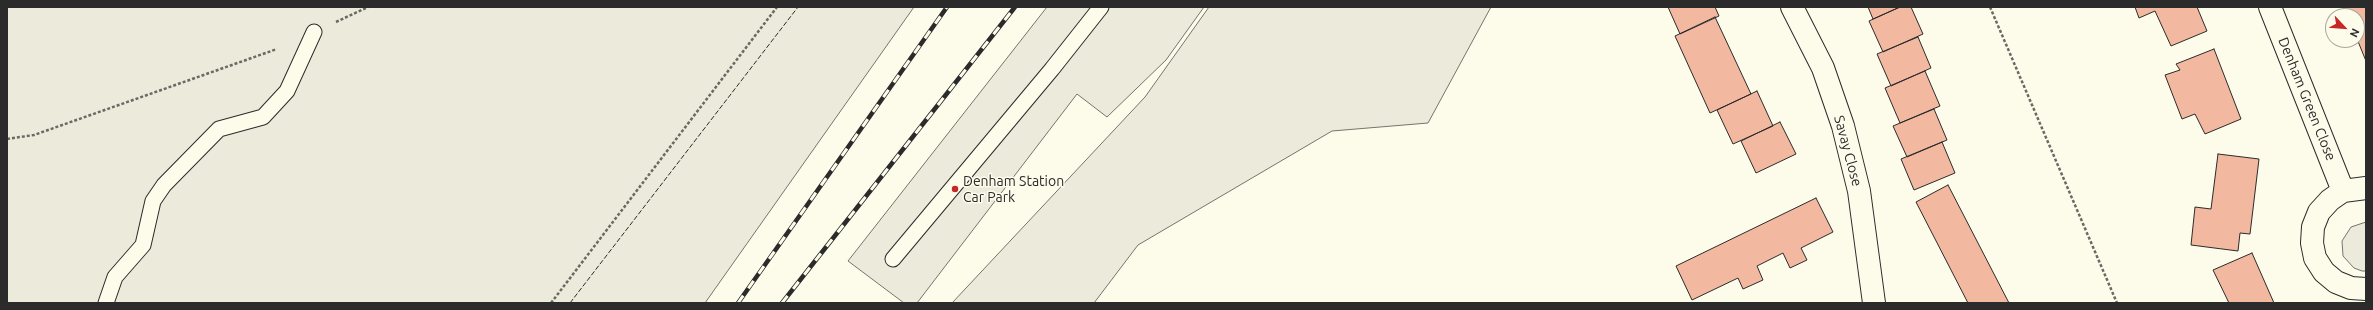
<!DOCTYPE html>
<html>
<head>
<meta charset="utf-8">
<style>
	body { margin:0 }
	#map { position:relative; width:2373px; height:310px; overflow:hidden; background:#fdfbea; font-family:Ubuntu,sans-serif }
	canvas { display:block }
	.frame { position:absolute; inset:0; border:8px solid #2b2b2b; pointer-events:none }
	.north { position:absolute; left:2325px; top:8px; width:40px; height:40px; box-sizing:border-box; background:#fdfbea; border:1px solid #a9a89e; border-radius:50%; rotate:116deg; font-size:11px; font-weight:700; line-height:16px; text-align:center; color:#2b2b2b }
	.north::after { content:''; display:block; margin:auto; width:14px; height:18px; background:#c62828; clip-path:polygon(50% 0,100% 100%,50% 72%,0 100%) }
</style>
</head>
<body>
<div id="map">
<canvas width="2373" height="310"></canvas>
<div class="frame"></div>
<div class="north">N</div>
</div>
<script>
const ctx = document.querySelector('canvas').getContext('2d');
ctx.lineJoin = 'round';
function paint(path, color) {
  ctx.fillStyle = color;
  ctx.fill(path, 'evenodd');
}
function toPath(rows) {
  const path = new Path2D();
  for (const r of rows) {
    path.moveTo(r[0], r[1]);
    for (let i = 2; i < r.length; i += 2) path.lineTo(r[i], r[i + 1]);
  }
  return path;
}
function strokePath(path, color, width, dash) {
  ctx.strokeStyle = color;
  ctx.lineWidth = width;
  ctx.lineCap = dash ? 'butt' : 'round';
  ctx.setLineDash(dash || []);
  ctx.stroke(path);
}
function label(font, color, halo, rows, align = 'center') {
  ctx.font = font + ' Ubuntu,sans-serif';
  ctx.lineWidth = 3;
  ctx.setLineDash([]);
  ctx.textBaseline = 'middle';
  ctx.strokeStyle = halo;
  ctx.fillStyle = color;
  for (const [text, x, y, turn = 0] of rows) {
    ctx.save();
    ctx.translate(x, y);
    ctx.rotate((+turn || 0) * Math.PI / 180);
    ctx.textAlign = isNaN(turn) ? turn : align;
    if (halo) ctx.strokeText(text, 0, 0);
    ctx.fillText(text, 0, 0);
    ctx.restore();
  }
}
const green = toPath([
	[7,7,914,7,705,303,7,303,7,7],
	[1209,7,1491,7,1428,123,1332,131,1138,245,1094,303,952,303,1145,97,1209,7],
	[2366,222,2366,271,2362,271,2354,268,2343,256,2342,241,2351,227,2366,222]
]);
const parking = toPath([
	[1047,7,1204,7,1166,60,1107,117,1077,94,917,303,904,303,848,261,1047,7]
]);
const building = toPath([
	[1668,7,1715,7,1719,16,1680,34,1668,7],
	[1868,7,1900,7,1873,19,1868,7],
	[1900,7,1911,7,1923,34,1883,52,1869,21,1900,7],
	[2135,7,2197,7,2207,31,2171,46,2155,11,2139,18,2135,7],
	[2343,7,2366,7,2366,61,2357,39,2357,16,2347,16,2343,7],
	[1715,17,1751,94,1710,113,1675,36,1715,17],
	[1918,37,1931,68,1891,86,1877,54,1918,37],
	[2214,49,2241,119,2205,134,2195,114,2182,119,2165,75,2180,70,2176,64,2214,49],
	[1925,71,1940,106,1900,123,1885,88,1925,71],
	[1757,91,1773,126,1733,144,1717,110,1757,91],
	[1934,109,1947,140,1907,157,1893,126,1934,109],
	[1780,122,1796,154,1756,173,1741,141,1780,122],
	[1942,142,1955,173,1914,190,1901,159,1942,142],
	[2218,154,2259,159,2250,234,2240,233,2238,251,2191,245,2195,207,2211,209,2218,154],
	[1948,185,2009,303,1968,303,1916,202,1948,185],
	[1816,198,1833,232,1801,248,1807,260,1790,268,1783,253,1757,266,1763,280,1743,289,1738,278,1692,300,1676,266,1816,198],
	[2252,253,2274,303,2229,303,2213,270,2252,253]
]);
const path = toPath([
	[1990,7,2117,303],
	[336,22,368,7],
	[7,139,34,135,277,49],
	[551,303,777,7]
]);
const service = toPath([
	[893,259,1052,69,1101,7],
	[106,303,115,277,143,245,153,201,164,185,219,129,263,117,287,91,314,32]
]);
const minor = toPath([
	[1792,7,1823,68,1843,126,1859,191,1874,303],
	[2270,7,2343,191],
	[2366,188,2343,191,2330,200,2319,212,2313,227,2312,243,2315,258,2324,272,2336,282,2351,288,2366,289]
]);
const rail = toPath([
	[738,303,947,7],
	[782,303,1015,7]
]);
const fence = toPath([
	[570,303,798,7]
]);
const markers = [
	[955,189,4,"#c62828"]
];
const streetNames = [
	["Denham Green Close",2307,99,68],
	["Savay Close",1848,151,75]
];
const poiNames = [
	["Denham Station",963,181],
	["Car Park",963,197]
];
paint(green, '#ecebdb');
strokePath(green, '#74746e', 1);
paint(parking, '#eceadb');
strokePath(parking, '#74746e', 1);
paint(building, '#f2b8a0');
strokePath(building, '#2b2b2b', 1);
strokePath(service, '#2b2b2b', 17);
strokePath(minor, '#2b2b2b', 24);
strokePath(path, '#6a6964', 2.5, [3, 2]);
strokePath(service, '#fdfbea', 15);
strokePath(minor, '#fdfbea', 22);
strokePath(rail, '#2b2b2b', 4.5);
strokePath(rail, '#fdfbea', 3, [9]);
strokePath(fence, '#2b2b2b', 1, [5, 2]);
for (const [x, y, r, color] of markers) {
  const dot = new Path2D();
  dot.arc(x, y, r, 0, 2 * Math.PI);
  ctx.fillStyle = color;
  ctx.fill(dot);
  strokePath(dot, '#fdfbea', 1.5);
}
label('14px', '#2b2b2b', '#fdfbea', streetNames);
label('14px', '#2b2b2b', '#fdfbea', poiNames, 'left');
</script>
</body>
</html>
